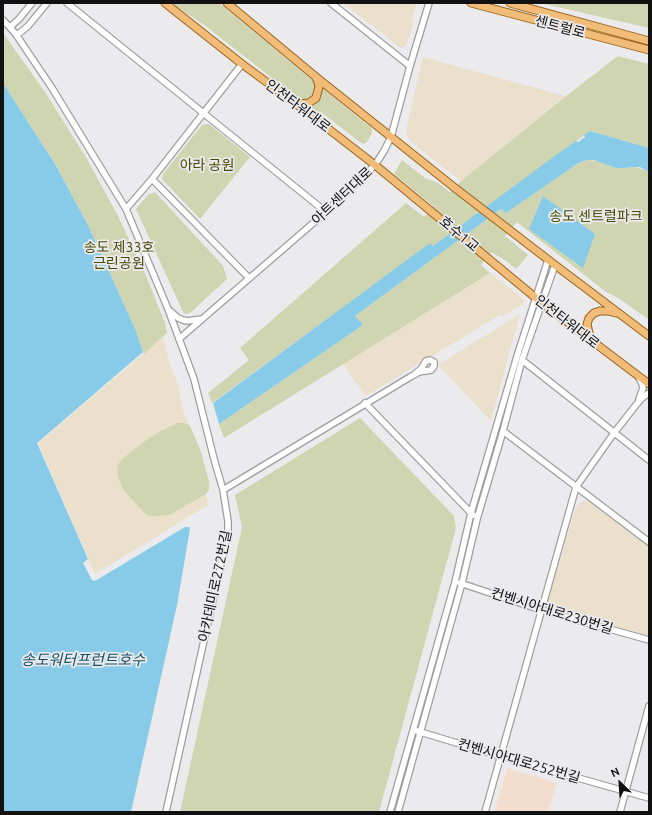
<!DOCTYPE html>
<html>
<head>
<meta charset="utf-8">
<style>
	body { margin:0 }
	#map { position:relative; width:652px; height:815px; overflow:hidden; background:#ebebee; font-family:Ubuntu,sans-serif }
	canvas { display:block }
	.frame { position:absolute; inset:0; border:4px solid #111112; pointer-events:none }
	.north { position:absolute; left:600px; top:763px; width:40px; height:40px; -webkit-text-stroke:3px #ebebee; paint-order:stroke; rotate:335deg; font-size:11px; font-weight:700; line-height:16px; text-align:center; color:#111112 }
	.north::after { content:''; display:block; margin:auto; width:14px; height:18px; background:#111112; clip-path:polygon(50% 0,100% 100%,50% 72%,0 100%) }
</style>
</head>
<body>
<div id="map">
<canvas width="652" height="815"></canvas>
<div class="frame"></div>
<div class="north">N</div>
</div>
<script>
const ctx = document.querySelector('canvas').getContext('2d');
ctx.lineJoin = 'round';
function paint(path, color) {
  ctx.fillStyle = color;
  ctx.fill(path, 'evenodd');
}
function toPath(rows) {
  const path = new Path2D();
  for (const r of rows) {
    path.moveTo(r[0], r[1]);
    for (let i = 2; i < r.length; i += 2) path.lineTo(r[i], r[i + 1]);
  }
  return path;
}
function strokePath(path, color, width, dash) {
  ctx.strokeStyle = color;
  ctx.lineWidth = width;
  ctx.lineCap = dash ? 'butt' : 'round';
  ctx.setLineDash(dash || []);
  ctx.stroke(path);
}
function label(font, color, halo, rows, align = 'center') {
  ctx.font = font + ' Ubuntu,"Noto Sans KR",sans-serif';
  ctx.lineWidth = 3.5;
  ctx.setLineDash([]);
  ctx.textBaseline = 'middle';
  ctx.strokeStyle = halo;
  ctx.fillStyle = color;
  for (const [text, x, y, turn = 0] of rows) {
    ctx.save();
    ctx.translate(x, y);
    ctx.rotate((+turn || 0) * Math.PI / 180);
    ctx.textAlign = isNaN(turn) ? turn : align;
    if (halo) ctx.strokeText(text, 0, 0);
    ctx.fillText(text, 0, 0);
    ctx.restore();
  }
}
const commercial = toPath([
	[343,3,417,3,413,15,413,25,406,46,400,48,398,46],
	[423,57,565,96,461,181,411,142,406,133,406,130],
	[490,273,520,296,524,300,524,302,523,304,503,316,500,315,366,396,343,364],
	[520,314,491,421,438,365],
	[163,337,169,361,179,388,180,397,183,410,201,452,209,485,209,490,206,494,208,505,95,574,38,443],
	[586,501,589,502,649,546,649,636,551,609,548,606,548,600,576,507,580,503]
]);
const education = toPath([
	[507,768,557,783,548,812,494,812]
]);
const green = toPath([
	[171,3,219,3,313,81,316,86,314,94,308,100,300,100,203,24],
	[540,3,649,3,649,28],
	[3,33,45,92,87,159,118,216,144,271,165,323,167,333,144,354,136,331,88,225,55,164,3,83],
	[618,56,649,64,649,148,590,131,433,246,430,244,212,403,208,393,249,360,240,348,406,203,424,217,434,207,394,174,402,160,425,178,438,183,450,192,461,181,566,96],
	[322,88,370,127,372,129,372,133,367,142,363,144,361,143,321,112,317,112,306,107,306,106],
	[209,124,250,157,200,219,162,179,163,174,202,125],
	[586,160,598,161,616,168,636,167,645,170,649,172,649,320,620,299,606,292,517,222,505,236,528,255,516,269,505,260,491,252,481,265,490,273,224,438,219,424,363,325,355,316,501,209,506,213,574,166],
	[155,192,223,266,227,279,190,313,184,314,136,209,148,195],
	[360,418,454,516,456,528,379,812,180,812,242,527,235,495],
	[178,423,184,423,189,425,191,428,201,452,209,482,209,490,206,494,169,515,153,516,149,516,145,513,125,492,118,478,117,468,119,463,122,459,141,444,152,436,167,428]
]);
const water = toPath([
	[3,83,55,164,88,225,136,331,143,352,37,443,88,559,83,563,92,580,95,581,185,527,189,527,190,529,177,605,131,812,3,812],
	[590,131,649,148,649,172,640,167,633,167,624,168,616,168,594,160,586,160,577,164,506,213,501,209,355,316,363,325,219,424,213,403,430,243,433,246,556,155,576,141,578,142,585,137,584,135],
	[543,196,595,234,583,268,529,229]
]);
const minor = toPath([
	[67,3,326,212],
	[331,3,410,66],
	[3,20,15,33,52,88,126,209,168,309,194,379,214,459,223,490,228,521,228,532,166,812],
	[10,27,19,19,32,3],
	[17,35,28,26,47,3],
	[152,179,249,278],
	[126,209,152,179,242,64],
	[169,310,178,318,183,320,187,321,201,319],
	[179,339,326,212,375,165,384,151,391,137,410,66,429,3],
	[522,360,649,460],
	[639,378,642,384,643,387,642,391,639,399],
	[365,403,473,515],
	[503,431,649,542],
	[223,490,410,377,419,372,431,370,434,366,434,362,430,360,426,361,421,369,416,373],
	[460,583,541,610,649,640],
	[417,731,500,756,649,798],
	[390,812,455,582,471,513,518,353,548,260],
	[398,812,462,583,477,519,503,431,522,360,555,265],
	[485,812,576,487,614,433,636,405,642,398,649,393],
	[620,812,649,706]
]);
const major = toPath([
	[165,3,242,64,295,103,375,165,542,303,649,384],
	[227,3,316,77,455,188,555,265,649,336],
	[471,3,649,50],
	[510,3,649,41],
	[296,104,309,103,313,100,316,98,319,87,318,82,316,78],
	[593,340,589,333,587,324,589,318,594,313,600,311,608,311,616,313]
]);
const streetNames = [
	["센트럴로",560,27,15],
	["인천타워대로",298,106,37],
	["아트센터대로",342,196,-43],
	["호수1교",459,234,40],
	["인천타워대로",567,322,38],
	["아카데미로272번길",215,586,-78],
	["컨벤시아대로230번길",552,611,17],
	["컨벤시아대로252번길",519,761,16]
];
const parkNames = [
	["아라 공원",207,165],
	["송도 센트럴파크",596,216],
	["송도 제33호",119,247],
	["근린공원",119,263]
];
const waterNames = [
	["송도워터프런트호수",83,660]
];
paint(commercial, '#eae0cb');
paint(education, '#f2ddcf');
paint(green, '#cfd5b0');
paint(water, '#87cbe8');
strokePath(minor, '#9e9ea0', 8);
strokePath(major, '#9b6319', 9);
strokePath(minor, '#fff', 5.5);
strokePath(major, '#f0bc77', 7);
label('14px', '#111112', '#ebebee', streetNames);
label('14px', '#464c04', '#ebebee', parkNames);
label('italic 15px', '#154d61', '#ebebee', waterNames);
</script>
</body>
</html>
